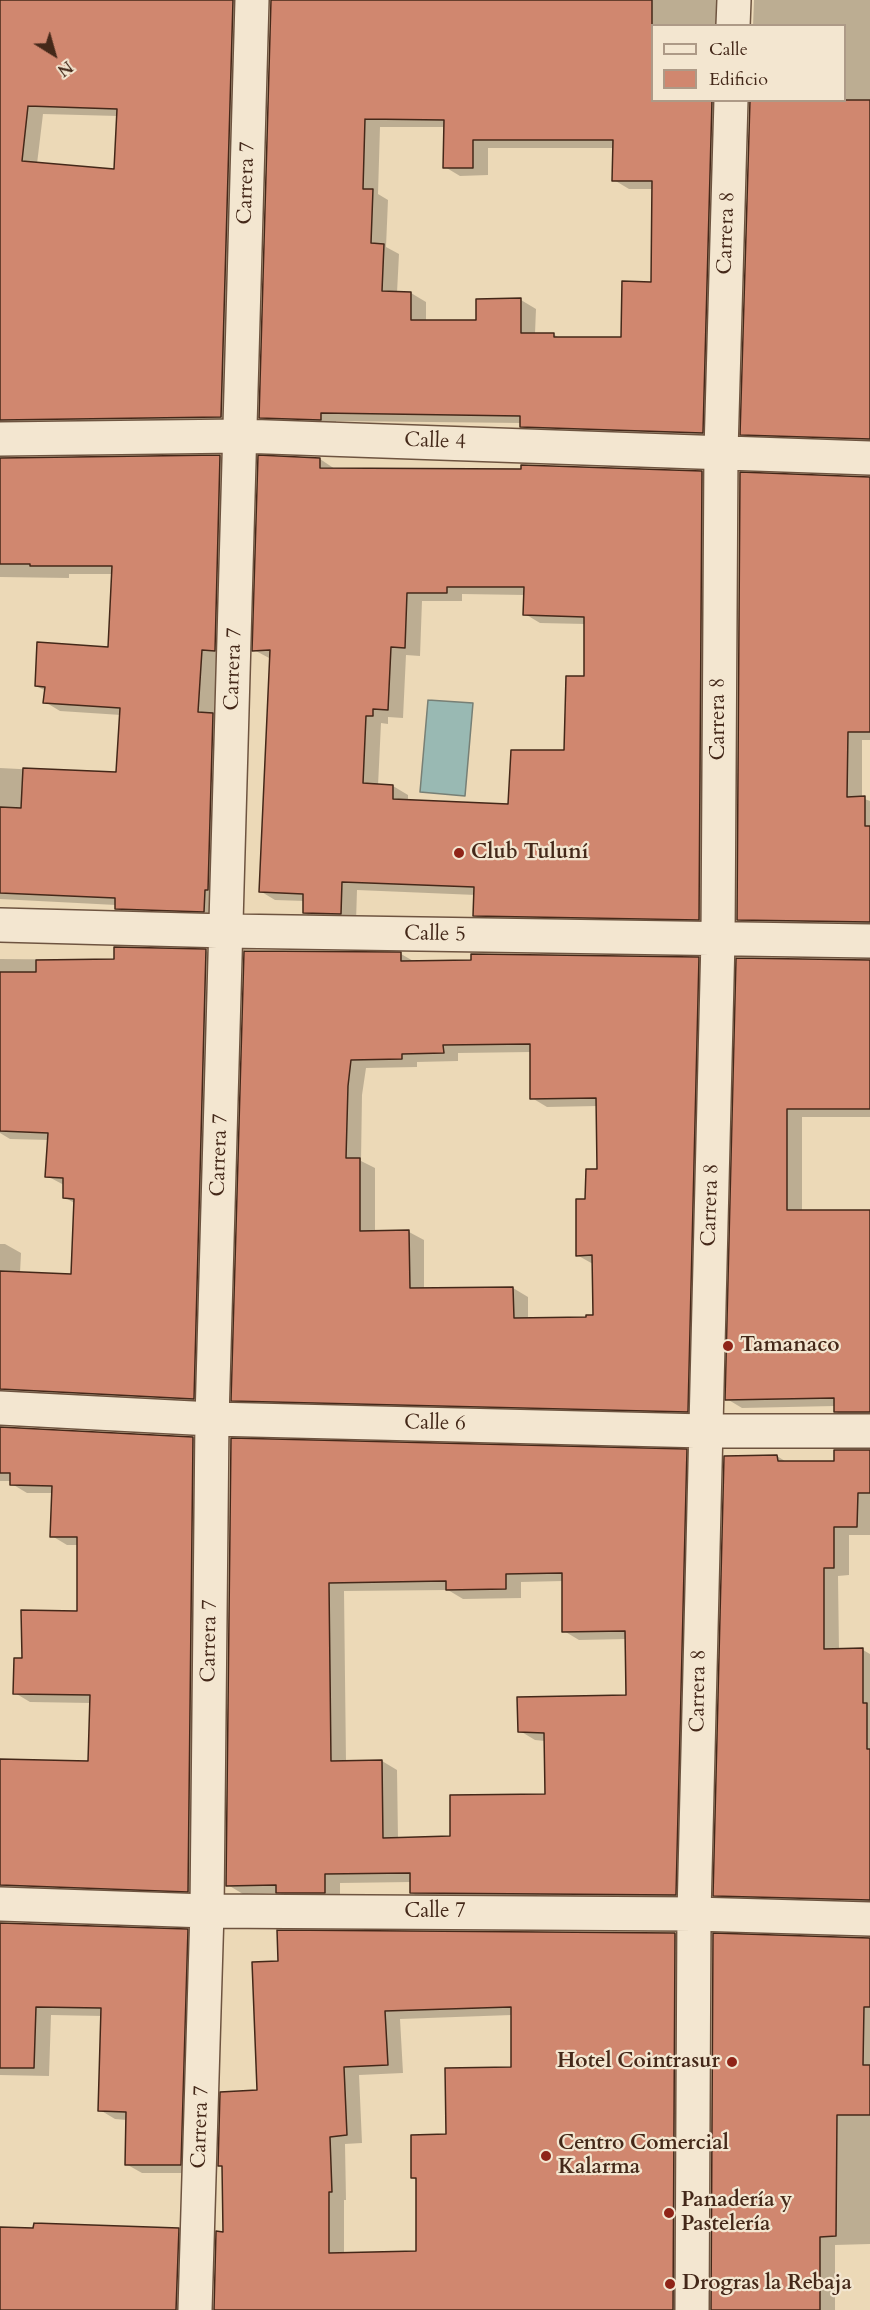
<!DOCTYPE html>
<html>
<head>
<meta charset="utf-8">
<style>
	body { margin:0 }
	#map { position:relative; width:870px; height:2310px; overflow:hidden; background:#ecd9b7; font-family:Cardo,serif }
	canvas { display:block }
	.legend { position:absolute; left:651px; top:24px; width:195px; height:78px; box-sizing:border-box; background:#f3e6d0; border:2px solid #ad9a87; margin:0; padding:8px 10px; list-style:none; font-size:18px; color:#442819 }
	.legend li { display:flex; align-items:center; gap:12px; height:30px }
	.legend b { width:30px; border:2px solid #ad9a87 }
	.north { position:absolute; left:24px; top:24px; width:60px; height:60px; -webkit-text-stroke:4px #f3e6d0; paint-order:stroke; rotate:143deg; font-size:16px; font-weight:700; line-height:24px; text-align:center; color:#442819 }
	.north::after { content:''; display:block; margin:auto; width:21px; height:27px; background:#442819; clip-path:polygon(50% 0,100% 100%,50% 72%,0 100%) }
</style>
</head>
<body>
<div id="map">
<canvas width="870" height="2310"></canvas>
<ul class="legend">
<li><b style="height:8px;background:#f3e6d0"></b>Calle</li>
<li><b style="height:16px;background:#d0876f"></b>Edificio</li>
</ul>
<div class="north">N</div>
</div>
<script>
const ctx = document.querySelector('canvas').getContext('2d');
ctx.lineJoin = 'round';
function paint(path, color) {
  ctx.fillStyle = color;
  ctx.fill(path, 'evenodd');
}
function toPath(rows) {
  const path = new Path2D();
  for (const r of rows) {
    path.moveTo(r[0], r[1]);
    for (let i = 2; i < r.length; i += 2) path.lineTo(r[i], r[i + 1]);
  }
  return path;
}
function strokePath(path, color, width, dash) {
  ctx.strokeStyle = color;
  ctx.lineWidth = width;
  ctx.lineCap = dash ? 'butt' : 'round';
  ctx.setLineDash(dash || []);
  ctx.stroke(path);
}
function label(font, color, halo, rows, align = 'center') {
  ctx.font = font + ' Cardo,serif';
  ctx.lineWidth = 4.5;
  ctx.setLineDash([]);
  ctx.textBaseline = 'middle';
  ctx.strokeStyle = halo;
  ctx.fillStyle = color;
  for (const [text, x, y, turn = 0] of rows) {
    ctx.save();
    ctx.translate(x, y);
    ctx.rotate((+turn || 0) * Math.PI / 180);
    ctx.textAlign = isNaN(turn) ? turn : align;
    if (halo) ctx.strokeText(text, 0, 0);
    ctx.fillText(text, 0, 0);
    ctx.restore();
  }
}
const water = toPath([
	[428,700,473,703,465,796,420,792,428,700]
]);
const shadow = toPath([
	[0,0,251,0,236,425,0,437],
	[43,114,118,116,116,171,37,164],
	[272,0,733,0,729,26,652,26,652,100,730,100,718,441,537,435,521,426,521,423,336,421,336,428,276,426,261,417],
	[380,127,445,127,445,167,460,176,488,175,488,148,614,148,614,180,629,189,654,189,652,283,623,339,561,339,553,334,535,334,536,309,521,300,477,322,426,322,426,302,411,293,397,293,399,254,386,247,388,200,378,194],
	[754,0,870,0,870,447,757,443,742,434,844,100,844,26,753,26],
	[220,456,235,465,230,659,217,658,214,715,228,723,219,919,131,917,116,908,116,905,0,899,0,768,117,774,121,715,60,711,45,702,46,691,36,686,110,649,113,574,69,574,69,578,0,577,0,459],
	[259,457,320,459,335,469,702,472,717,481,714,927,490,924,474,915,476,895,357,890,356,922,320,921,304,913,305,901,275,900,260,891,271,659,254,650],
	[462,594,525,595,525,614,540,623,585,624,585,677,565,752,510,806,408,801,408,795,393,786,378,786,381,723,388,724,388,717,403,718,406,655,420,656,422,601,462,601],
	[870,478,870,740,862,740,862,798,870,801,870,930,754,928,738,919],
	[206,951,221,959,209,1407,0,1406,0,1244,5,1244,21,1253,20,1273,72,1276,76,1204,64,1197,64,1185,47,1176,49,1140,10,1139,0,1133,0,959,116,960],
	[245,952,401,954,415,962,698,959,714,967,703,1420,248,1409,233,1400],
	[531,1052,532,1098,547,1107,598,1106,598,1170,587,1201,577,1255,593,1264,594,1317,528,1319,528,1297,513,1288,424,1289,424,1240,409,1232,375,1232,375,1168,361,1161,362,1095,366,1068,417,1067,417,1062,458,1061,458,1053],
	[738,959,870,961,870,1117,802,1117,802,1212,870,1212,870,1420,850,1420,835,1411,835,1406,742,1408,727,1399],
	[0,1428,193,1438,208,1447,203,1899,0,1902,0,1761,89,1762,91,1703,30,1702,15,1693,24,1660,79,1613,79,1545,67,1545,52,1536,53,1493,27,1493,12,1484,12,1481,0,1481],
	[232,1440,686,1451,702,1460,691,1903,427,1902,412,1893,411,1882,340,1883,340,1901,293,1901,280,1893,243,1894,228,1885],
	[563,1581,564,1631,579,1640,627,1639,627,1696,520,1731,535,1740,545,1741,546,1795,452,1838,398,1839,397,1770,382,1761,346,1762,344,1591,448,1590,463,1599,521,1598,521,1582],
	[870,1451,870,1535,849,1535,849,1575,838,1576,839,1651,863,1650,870,1654,870,1908,730,1904,715,1895,777,1456,788,1463,835,1462],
	[0,1924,187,1931,202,1939,195,2173,142,2173,126,2164,127,2120,115,2119,100,2110,103,2016,51,2015,49,2076,0,2075],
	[675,1934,690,1943,688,2310,225,2310,224,2167,220,2165,259,2091,253,1964],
	[512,2015,513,2069,448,2136,412,2178,417,2180,418,2253,344,2254,344,2200,346,2200,345,2144,362,2143,359,2075,403,2073,400,2019],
	[870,1939,870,2244,835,2245,835,2310,712,2310],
	[0,2228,174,2229,189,2238,187,2310,0,2310]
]);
const building = toPath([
	[0,0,233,0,221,417,0,420,0,0],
	[28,106,117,109,114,169,22,161,28,106],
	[271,0,652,0,652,100,712,100,703,433,520,427,520,416,321,413,321,420,259,418,271,0],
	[365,119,444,120,443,168,473,168,473,140,613,140,612,181,652,181,651,282,622,281,621,337,554,337,554,333,521,333,521,298,476,299,476,320,411,320,411,292,382,291,384,244,371,243,373,189,363,189,365,119],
	[750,100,870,100,870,439,740,435,750,100],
	[220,455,215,651,202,650,198,712,213,713,208,890,205,890,204,912,115,909,115,898,0,893,0,807,21,808,23,768,116,772,120,708,43,703,45,687,35,686,37,642,108,647,112,566,30,566,30,564,0,564,0,458,220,455],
	[258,455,320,458,320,468,521,469,521,465,702,471,699,920,473,916,474,887,342,882,341,914,303,913,303,894,259,892,270,650,252,651,258,455],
	[447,587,524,587,523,615,584,617,584,676,566,676,564,750,511,750,508,804,393,799,393,785,363,783,366,716,373,716,373,709,388,710,391,647,405,648,407,593,447,593,447,587],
	[740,472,870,477,870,732,848,732,847,797,865,796,865,826,870,826,870,922,737,920,740,472],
	[114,947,206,949,194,1399,0,1389,0,1271,71,1274,74,1199,63,1198,63,1178,45,1177,48,1133,0,1131,0,972,36,972,36,960,114,959,114,947],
	[244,951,401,952,401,961,471,960,471,954,699,957,688,1412,231,1401,244,951],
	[530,1044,530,1099,596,1098,597,1169,586,1169,585,1199,576,1199,576,1256,592,1255,593,1315,586,1315,586,1317,514,1318,513,1287,410,1288,409,1230,360,1231,360,1158,346,1158,348,1086,351,1060,402,1059,402,1054,444,1053,443,1045,530,1044],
	[736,958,870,960,870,1109,787,1109,787,1210,870,1210,870,1412,834,1412,834,1398,725,1400,736,958],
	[0,1427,193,1437,188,1892,0,1885,0,1759,88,1761,90,1695,13,1694,14,1658,22,1658,21,1610,77,1611,77,1537,50,1537,52,1486,10,1485,10,1473,0,1473,0,1427],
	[231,1438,687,1449,676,1895,410,1893,410,1873,325,1874,325,1893,276,1893,276,1885,226,1886,231,1438],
	[562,1573,562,1632,625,1631,626,1695,517,1697,518,1732,544,1733,545,1794,450,1795,450,1836,383,1838,382,1760,331,1761,329,1583,446,1581,446,1590,506,1589,506,1574,562,1573],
	[834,1450,870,1450,870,1493,858,1493,857,1527,834,1527,834,1568,824,1568,824,1649,863,1648,863,1703,867,1703,867,1749,870,1749,870,1900,713,1896,724,1456,777,1455,778,1461,834,1461,834,1450],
	[0,1923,188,1929,181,2165,125,2165,126,2112,98,2111,101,2008,36,2007,34,2068,0,2068,0,1923],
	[277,1930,675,1933,673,2310,214,2310,216,2231,223,2232,222,2166,218,2166,220,2092,257,2090,252,1962,278,1961,277,1930],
	[511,2007,511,2067,445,2068,446,2134,411,2135,411,2178,416,2178,416,2251,329,2253,329,2192,332,2192,330,2137,347,2135,344,2067,388,2065,385,2011,511,2007],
	[713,1933,870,1938,870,2007,864,2007,863,2065,870,2065,870,2115,837,2115,836,2236,820,2237,820,2310,711,2310,713,1933],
	[34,2223,179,2228,176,2310,0,2310,0,2227,33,2228,34,2223]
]);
const street = toPath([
	[733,26,734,0],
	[0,439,240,436,870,458],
	[0,925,227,931,870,941],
	[0,1408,212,1419,705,1431,870,1431],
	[0,1904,207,1911,694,1914,870,1919],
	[195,2310,207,1911,212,1419,252,0],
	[692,2310,694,1914,718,939,721,451,731,100]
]);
const markers = [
	[459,853,6,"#8f2418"],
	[728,1346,6,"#8f2418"],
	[732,2062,6,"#8f2418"],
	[546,2156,6,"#8f2418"],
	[669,2213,6,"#8f2418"],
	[670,2284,6,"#8f2418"]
];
const streetNames = [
	["Carrera 7",247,183,-88],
	["Carrera 8",727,233,-88],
	["Calle 4",435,442,2],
	["Carrera 7",234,669,-88],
	["Carrera 8",719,719,-90],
	["Calle 5",435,935,1],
	["Carrera 7",220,1155,-88],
	["Carrera 8",711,1205,-88],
	["Calle 6",435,1424,1],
	["Carrera 7",210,1641,-89],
	["Carrera 8",699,1691,-89],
	["Calle 7",435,1912],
	["Carrera 7",201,2127,-88]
];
const poiNames = [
	["Club Tuluní",471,853],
	["Tamanaco",740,1346],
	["Hotel Cointrasur",720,2062,"right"],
	["Centro Comercial",558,2144],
	["Kalarma",558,2168],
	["Panadería y",681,2201],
	["Pastelería",681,2225],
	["Drogras la Rebaja",682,2284]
];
paint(water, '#99b9b3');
strokePath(water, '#777f75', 1.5);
paint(shadow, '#0003');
paint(building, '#d0876f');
strokePath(building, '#442819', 1.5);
strokePath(street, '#6e5440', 36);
strokePath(street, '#f3e6d0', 33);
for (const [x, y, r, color] of markers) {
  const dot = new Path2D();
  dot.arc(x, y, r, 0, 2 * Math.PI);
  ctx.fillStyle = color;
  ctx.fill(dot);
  strokePath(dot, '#f3e6d0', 2);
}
label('21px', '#442819', '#f3e6d0', streetNames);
label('bold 21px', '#442819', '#f3e6d0', poiNames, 'left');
</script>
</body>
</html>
